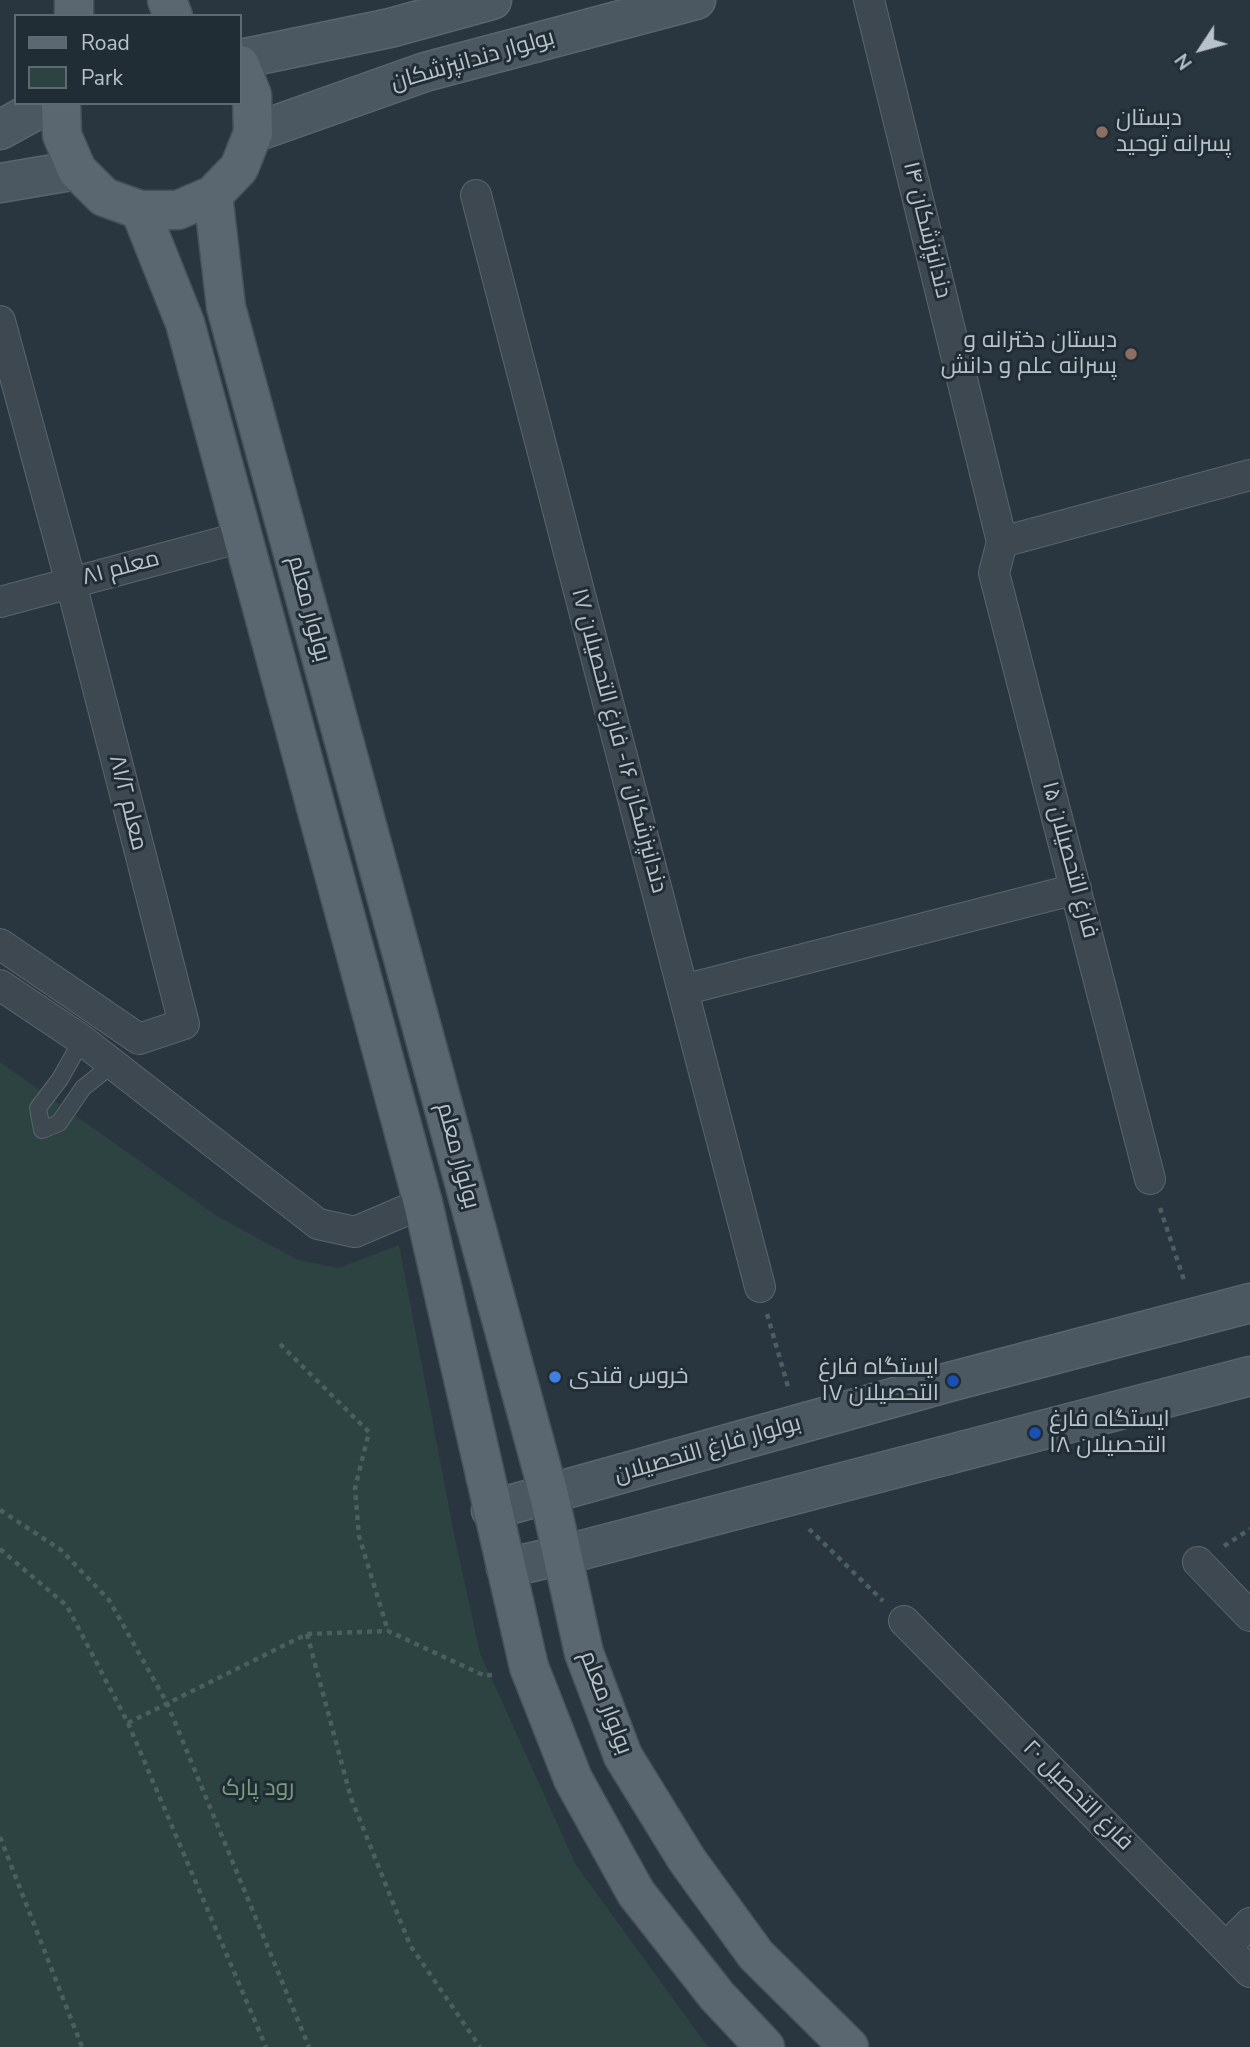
<!DOCTYPE html>
<html>
<head>
<meta charset="utf-8">
<style>
	body { margin:0 }
	#map { position:relative; width:1250px; height:2047px; overflow:hidden; background:#293640; font-family:"Nunito Sans",sans-serif }
	canvas { display:block }
	.legend { position:absolute; left:14px; top:14px; width:228px; height:91px; box-sizing:border-box; background:#212d35; border:2px solid #5e6971; margin:0; padding:9px 12px; list-style:none; font-size:21px; color:#b9c2ca }
	.legend li { display:flex; align-items:center; gap:14px; height:35px }
	.legend b { width:35px; border:2px solid #5e6971 }
	.north { position:absolute; left:1166px; top:14px; width:70px; height:70px; -webkit-text-stroke:5px #212d35; paint-order:stroke; rotate:234deg; font-size:19px; font-weight:700; line-height:28px; text-align:center; color:#b9c2ca }
	.north::after { content:''; display:block; margin:auto; width:24px; height:32px; background:#b9c2ca; clip-path:polygon(50% 0,100% 100%,50% 72%,0 100%) }
</style>
</head>
<body>
<div id="map">
<canvas width="1250" height="2047"></canvas>
<ul class="legend">
<li><b style="height:9px;background:#5b6770"></b>Road</li>
<li><b style="height:19px;background:#2c4341"></b>Park</li>
</ul>
<div class="north">N</div>
</div>
<script>
const ctx = document.querySelector('canvas').getContext('2d');
ctx.lineJoin = 'round';
function paint(path, color) {
  ctx.fillStyle = color;
  ctx.fill(path, 'evenodd');
}
function toPath(rows) {
  const path = new Path2D();
  for (const r of rows) {
    path.moveTo(r[0], r[1]);
    for (let i = 2; i < r.length; i += 2) path.lineTo(r[i], r[i + 1]);
  }
  return path;
}
function strokePath(path, color, width, dash) {
  ctx.strokeStyle = color;
  ctx.lineWidth = width;
  ctx.lineCap = dash ? 'butt' : 'round';
  ctx.setLineDash(dash || []);
  ctx.stroke(path);
}
function label(font, color, halo, rows, align = 'center') {
  ctx.font = font + ' "Nunito Sans",Cairo,sans-serif';
  ctx.lineWidth = 6;
  ctx.setLineDash([]);
  ctx.textBaseline = 'middle';
  ctx.strokeStyle = halo;
  ctx.fillStyle = color;
  for (const [text, x, y, turn = 0] of rows) {
    ctx.save();
    ctx.translate(x, y);
    ctx.rotate((+turn || 0) * Math.PI / 180);
    ctx.textAlign = isNaN(turn) ? turn : align;
    if (halo) ctx.strokeText(text, 0, 0);
    ctx.fillText(text, 0, 0);
    ctx.restore();
  }
}
const green = toPath([
	[0,1062,217,1216,298,1260,339,1268,399,1245,454,1534,480,1653,576,1865,708,2047,0,2047]
]);
const path = toPath([
	[1160,1208,1185,1283],
	[767,1314,789,1390],
	[280,1344,369,1432,355,1488,359,1536,388,1631],
	[0,1510,61,1550,109,1600,167,1703,309,2047],
	[809,1529,883,1601],
	[1224,1546,1250,1529],
	[0,1549,67,1606,128,1723,266,2047],
	[307,1634,351,1798,410,1945,480,2047],
	[128,1723,307,1634,388,1631,485,1676,495,1674],
	[0,1837,82,2047]
]);
const service = toPath([
	[82,1040,60,1079,38,1108,42,1130,59,1123,83,1088,113,1064]
]);
const minor = toPath([
	[869,0,1002,542,994,573,1150,1179],
	[476,195,760,1287],
	[0,321,71,583,184,1024,139,1039,0,944],
	[1002,542,1250,475],
	[0,602,242,537],
	[0,985,82,1040,318,1224,355,1232,423,1203],
	[683,990,1076,889],
	[1198,1562,1250,1616],
	[904,1621,1250,1972],
	[1226,1947,1250,1923]
]);
const secondary = toPath([
	[240,59,390,28,492,0],
	[0,130,49,103],
	[253,133,425,72,696,0],
	[0,183,77,170],
	[491,1510,953,1381,1250,1303],
	[506,1568,563,1555,1250,1376]
]);
const primary = toPath([
	[74,0,74,16],
	[167,0,173,16],
	[61,103,62,135,77,170,104,197,140,210,178,210,213,195,239,168,253,133,252,95,240,65],
	[213,195,226,307,549,1495,584,1653,623,1756,687,1860,756,1955,849,2047],
	[140,210,185,323,423,1203,529,1667,573,1779,636,1893,717,1996,765,2047]
]);
const markers = [
	[1102,132,7,"#8d6e63"],
	[1131,354,7,"#8d6e63"],
	[555,1377,7,"#3f7fe0"],
	[953,1381,7,"#1a4fb4"],
	[1035,1433,7,"#1a4fb4"]
];
const streetNames = [
	["بولوار دندانپزشکان",473,61,-16],
	["دندانپزشکان ۱۴",926,230,76],
	["معلم ۸۱",121,569,-15],
	["بولوار معلم",308,609,75],
	["دندانپزشکان ۱۶- فارغ التحصیلان ۱۷",618,741,75],
	["معلم ۸۱/۲",127,803,76],
	["فارغ التحصیلان ۱۵",1069,860,75],
	["بولوار معلم",457,1156,75],
	["بولوار فارغ التحصیلان",708,1450,-16],
	["بولوار معلم",605,1703,69],
	["فارغ التحصیل ۲۰",1077,1796,45]
];
const poiNames = [
	["دبستان",1116,119],
	["پسرانه توحید",1116,145],
	["دبستان دخترانه و",1117,341,"right"],
	["پسرانه علم و دانش",1117,367,"right"],
	["ایستگاه فارغ",939,1368,"right"],
	["التحصیلان ۱۷",939,1394,"right"],
	["خروس قندی",569,1377],
	["ایستگاه فارغ",1049,1420],
	["التحصیلان ۱۸",1049,1446]
];
const parkNames = [
	["رود پارک",258,1789]
];
paint(green, '#2c4341');
strokePath(service, '#5a656d', 18);
strokePath(minor, '#5a656d', 32);
strokePath(secondary, '#5a656d', 41);
strokePath(primary, '#465159', 41);
strokePath(path, '#4b5f5e', 4.5, [5, 5]);
strokePath(service, '#3d4850', 16);
strokePath(minor, '#3d4850', 30);
strokePath(secondary, '#4b5862', 38);
strokePath(primary, '#5b6770', 38);
for (const [x, y, r, color] of markers) {
  const dot = new Path2D();
  dot.arc(x, y, r, 0, 2 * Math.PI);
  ctx.fillStyle = color;
  ctx.fill(dot);
  strokePath(dot, '#212d35', 2.5);
}
label('23px', '#b9c2ca', '#212d35', streetNames);
label('23px', '#b9c2ca', '#212d35', poiNames, 'left');
label('23px', '#7a9e7c', '#212d35', parkNames);
</script>
</body>
</html>
